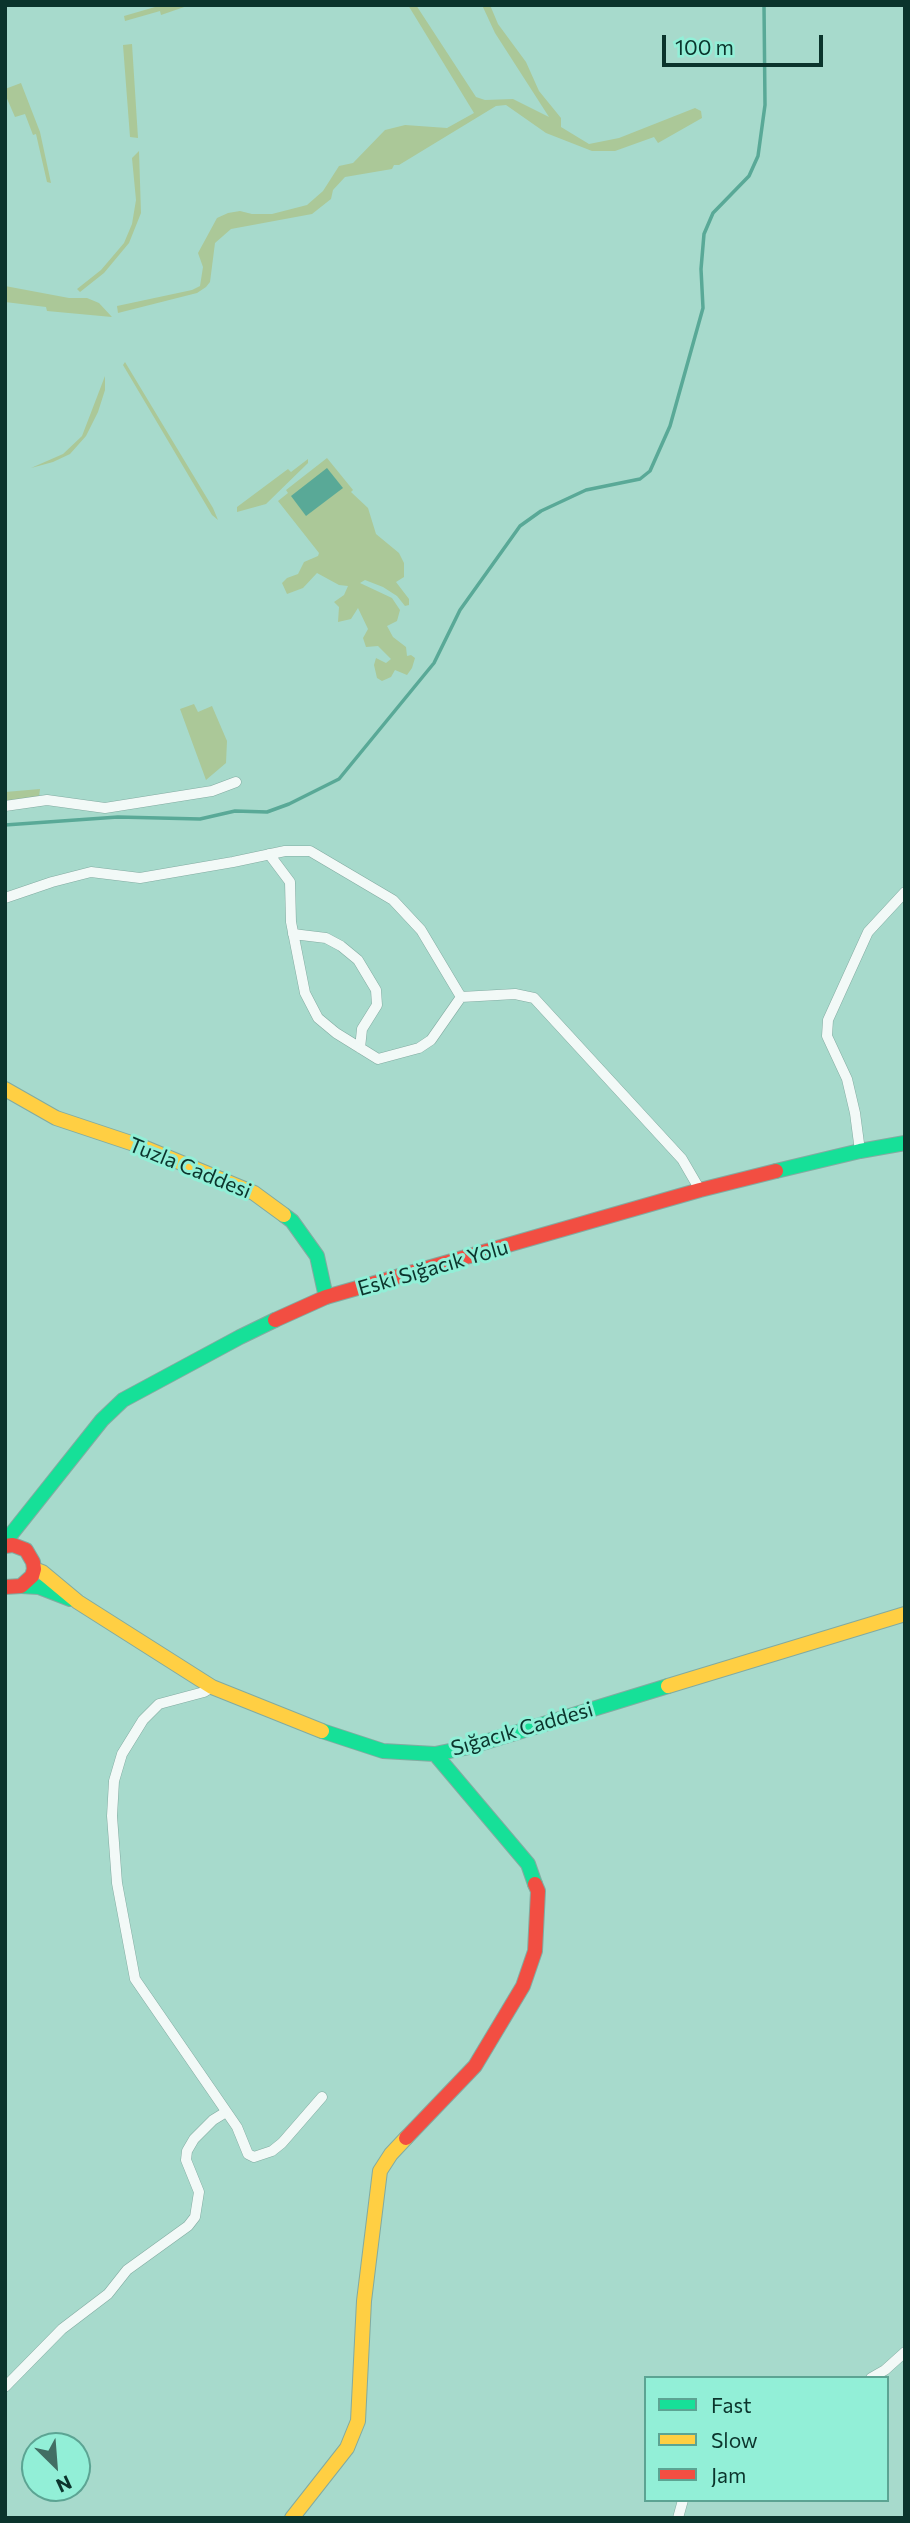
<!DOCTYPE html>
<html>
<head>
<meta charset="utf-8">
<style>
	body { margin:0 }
	#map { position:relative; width:910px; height:2523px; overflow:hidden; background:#a7dacc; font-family:Commissioner,sans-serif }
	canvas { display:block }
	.frame { position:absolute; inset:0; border:7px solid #0b342c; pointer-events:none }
	.legend { position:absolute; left:644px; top:2376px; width:245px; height:126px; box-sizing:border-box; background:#92efd7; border:2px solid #5ca493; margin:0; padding:9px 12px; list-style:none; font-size:21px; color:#0b342c }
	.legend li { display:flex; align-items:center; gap:14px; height:35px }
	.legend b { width:35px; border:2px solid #5ca493 }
	.north { position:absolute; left:21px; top:2432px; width:70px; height:70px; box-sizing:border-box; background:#92efd7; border:2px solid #5ca493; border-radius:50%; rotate:155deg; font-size:19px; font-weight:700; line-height:28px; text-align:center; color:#0b342c }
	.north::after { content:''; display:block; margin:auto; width:24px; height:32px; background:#426e64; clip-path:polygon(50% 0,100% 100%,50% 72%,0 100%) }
	.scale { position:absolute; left:662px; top:35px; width:161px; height:32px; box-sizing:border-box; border:4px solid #0b342c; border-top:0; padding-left:9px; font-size:21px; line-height:24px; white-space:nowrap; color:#0b342c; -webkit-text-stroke:5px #92efd7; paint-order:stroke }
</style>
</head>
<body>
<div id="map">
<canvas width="910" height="2523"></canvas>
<div class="frame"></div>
<ul class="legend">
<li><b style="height:9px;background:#16e098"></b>Fast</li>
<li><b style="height:9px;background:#ffcf43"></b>Slow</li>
<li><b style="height:9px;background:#f24e42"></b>Jam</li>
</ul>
<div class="north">N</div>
<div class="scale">100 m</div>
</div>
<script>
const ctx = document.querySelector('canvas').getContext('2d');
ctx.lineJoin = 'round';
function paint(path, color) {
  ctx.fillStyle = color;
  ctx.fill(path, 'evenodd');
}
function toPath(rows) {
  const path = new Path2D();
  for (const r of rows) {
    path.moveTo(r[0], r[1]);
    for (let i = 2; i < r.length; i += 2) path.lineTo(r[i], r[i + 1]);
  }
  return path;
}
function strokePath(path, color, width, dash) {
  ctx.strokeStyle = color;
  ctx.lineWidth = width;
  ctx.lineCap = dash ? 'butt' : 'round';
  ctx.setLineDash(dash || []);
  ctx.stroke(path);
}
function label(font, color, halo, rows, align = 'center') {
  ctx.font = font + ' Commissioner,sans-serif';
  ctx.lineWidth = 6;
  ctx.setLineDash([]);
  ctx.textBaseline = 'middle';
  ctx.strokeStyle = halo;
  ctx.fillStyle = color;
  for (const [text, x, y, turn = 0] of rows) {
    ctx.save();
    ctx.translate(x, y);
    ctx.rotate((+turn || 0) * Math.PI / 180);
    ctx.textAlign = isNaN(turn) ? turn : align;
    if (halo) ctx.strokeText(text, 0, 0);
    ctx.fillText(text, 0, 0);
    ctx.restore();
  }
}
const green = toPath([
	[162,5,190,5,161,15,160,11,125,21,124,16],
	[408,5,416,5,476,97,485,100,513,99,549,117,495,33,482,5,490,5,498,24,526,62,539,91,561,118,561,127,589,144,619,138,695,108,701,111,702,118,658,143,654,137,615,151,592,151,546,133,506,105,496,106,399,165,394,165,392,169,345,177,333,190,331,199,312,214,231,229,215,243,210,282,206,287,197,293,118,313,117,306,192,290,200,286,203,267,198,253,217,218,228,213,240,211,252,214,272,214,307,205,323,191,339,166,353,163,385,130,405,125,447,128,474,113],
	[132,44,138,138,130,137,123,45],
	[21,83,40,132,51,183,47,182,36,134,33,135,25,114,15,117,5,94,5,89],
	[139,151,141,213,129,243,104,273,80,292,77,289,101,270,124,243,132,224,136,200,132,158],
	[5,286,69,298,87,298,99,303,112,317,47,311,46,307,5,302],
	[125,362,213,508,218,520,212,515,123,365],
	[105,376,105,390,98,412,86,436,70,454,53,462,31,468,63,454,82,436],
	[327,458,353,490,351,492,368,508,376,534,399,553,404,563,404,577,396,582,409,599,409,605,405,606,397,596,383,587,365,580,360,583,392,598,400,610,397,621,387,626,393,637,406,647,407,656,411,655,415,658,412,668,407,675,395,670,391,677,382,681,377,678,374,665,376,658,386,663,391,659,378,646,366,647,363,638,368,629,358,608,351,619,338,622,339,607,334,602,344,595,348,586,339,585,317,573,303,588,287,594,282,583,287,578,298,574,304,562,318,556,319,553,278,501,288,493,286,490],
	[308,459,308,463,266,504,237,512,237,507,288,469,291,472],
	[194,704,198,712,212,706,227,741,226,763,206,780,180,709],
	[40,789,39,797,5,802,5,792]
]);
const water = toPath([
	[327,468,343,488,306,516,291,496]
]);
const stream = toPath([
	[5,825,118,817,200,819,235,811,267,812,289,804,339,779,434,663,460,610,520,526,541,511,586,490,640,479,650,471,670,426,703,308,701,269,704,234,713,213,749,176,758,156,765,105,764,5]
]);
const street = toPath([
	[5,806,47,800,105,808,212,791,236,782],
	[269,854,290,882,291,922,305,993,318,1018,336,1033,378,1059,419,1048,431,1040,461,997],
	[5,898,52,882,91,872,140,878,233,862,285,851,310,851,393,900,421,930,461,997,515,994,534,998,682,1159,700,1190],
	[293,934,326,938,341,946,358,960,376,990,377,1005,362,1029,360,1048],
	[860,1151,855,1113,847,1079,827,1036,828,1020,868,932,905,892],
	[212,1687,204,1692,159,1704,143,1720,122,1754,114,1781,112,1816,117,1883,135,1979,237,2127,248,2154,254,2157,272,2151,282,2143,322,2097],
	[871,2378,885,2370,905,2352],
	[5,2387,62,2329,108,2294,127,2270,188,2226,195,2217,199,2192,186,2160,187,2151,194,2139,213,2120,226,2112],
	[678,2518,683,2500]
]);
const fast = toPath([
	[776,1171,860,1151,905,1143],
	[284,1215,292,1221,317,1256,326,1297],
	[5,1542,102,1420,123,1400,240,1337,275,1320],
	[21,1586,39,1587,70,1599],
	[322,1731,383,1751,435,1754,469,1747,668,1686],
	[435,1754,528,1864,535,1884]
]);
const slow = toPath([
	[5,1089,56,1118,143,1147,254,1193,284,1215],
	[34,1569,42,1572,78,1602,212,1687,322,1731],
	[668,1686,905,1614],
	[292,2518,347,2448,358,2421,364,2301,380,2171,391,2154,406,2138]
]);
const jam = toPath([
	[275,1320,326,1297,700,1190,776,1171],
	[5,1546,13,1545,26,1550,33,1562,34,1569,32,1576,21,1586,5,1587],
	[406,2138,475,2066,523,1986,535,1951,538,1891,535,1884]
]);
const streetNames = [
	["Tuzla Caddesi",190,1168,22],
	["Eski Sığacık Yolu",433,1268,-16],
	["Sığacık Caddesi",522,1729,-16]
];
paint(green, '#abc898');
paint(water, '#59a997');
strokePath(stream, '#59a997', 3.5);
strokePath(street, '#82aba1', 11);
strokePath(fast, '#82aba1', 16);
strokePath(slow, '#82aba1', 16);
strokePath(jam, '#82aba1', 16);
strokePath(street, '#f2f9f7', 10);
strokePath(fast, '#16e098', 14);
strokePath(slow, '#ffcf43', 14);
strokePath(jam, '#f24e42', 14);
label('21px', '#0b342c', '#92efd7', streetNames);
</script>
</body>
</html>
